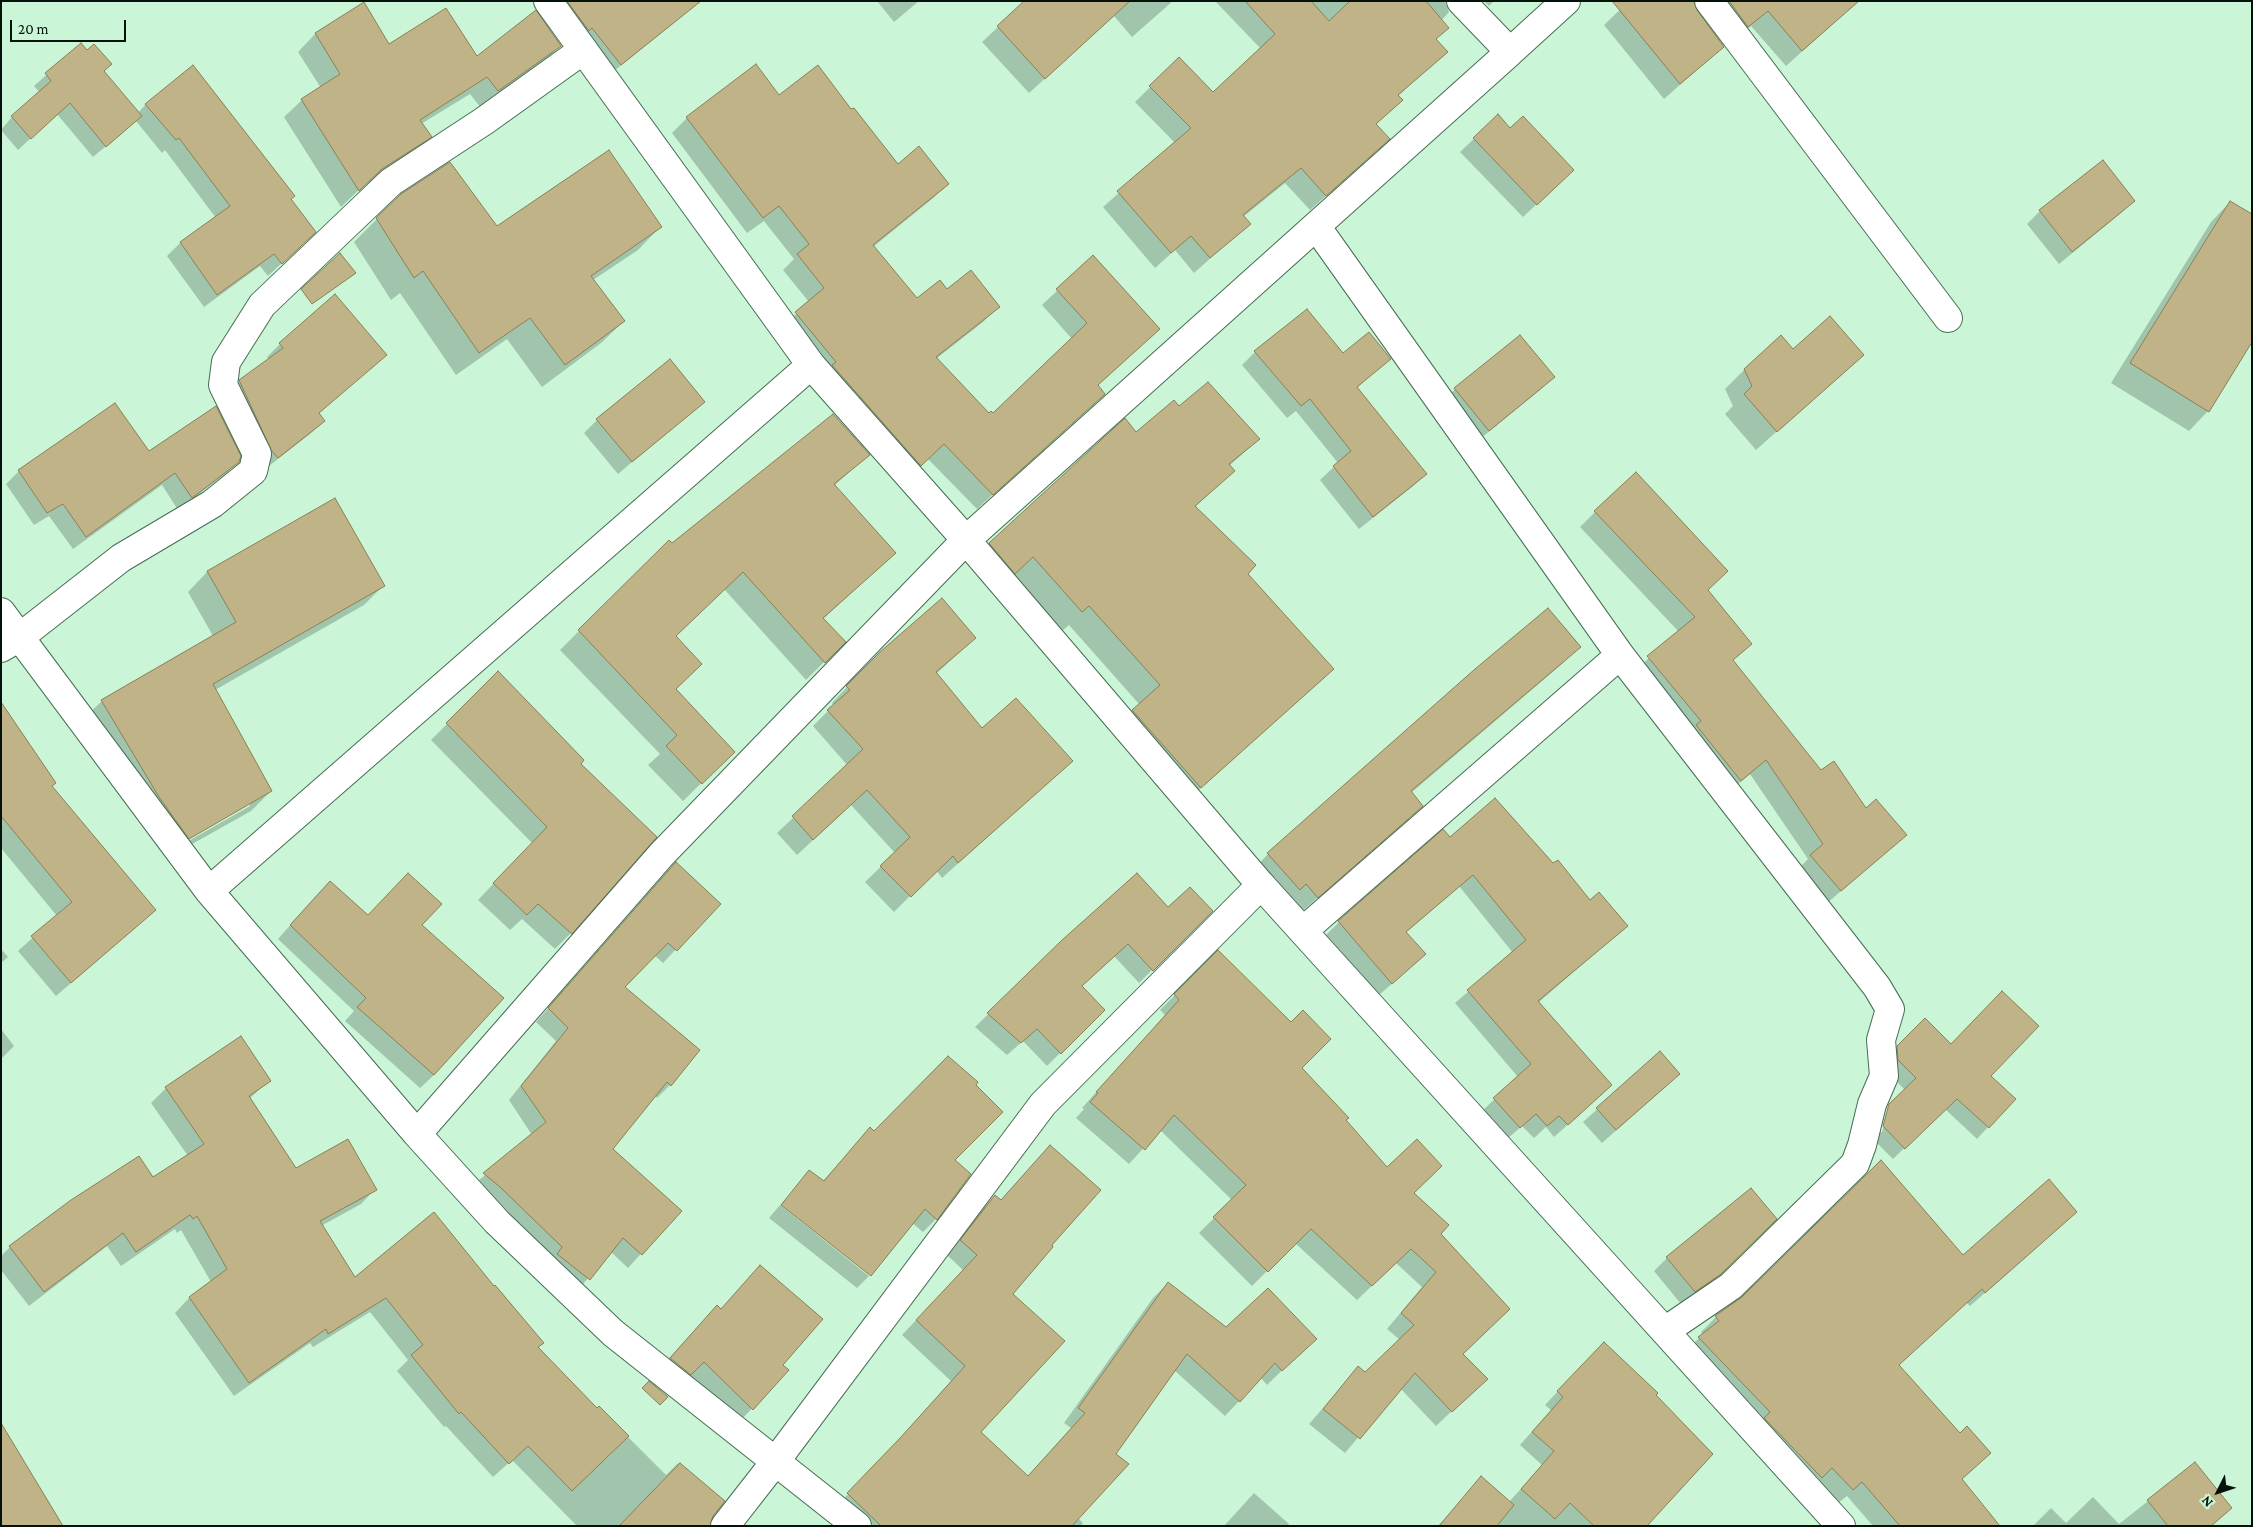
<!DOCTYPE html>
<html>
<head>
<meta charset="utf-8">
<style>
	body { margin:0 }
	#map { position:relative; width:2253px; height:1527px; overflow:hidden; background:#caf6d7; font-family:"Crimson Pro",serif }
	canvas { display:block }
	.frame { position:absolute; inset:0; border:2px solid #041209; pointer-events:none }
	.north { position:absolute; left:2193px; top:1467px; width:50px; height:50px; -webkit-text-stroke:4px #caf6d7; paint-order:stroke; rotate:229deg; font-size:14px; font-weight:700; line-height:20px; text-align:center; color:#041209 }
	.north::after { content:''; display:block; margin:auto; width:18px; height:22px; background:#041209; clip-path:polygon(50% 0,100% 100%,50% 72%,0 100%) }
	.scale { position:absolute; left:10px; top:20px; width:116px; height:22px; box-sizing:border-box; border:2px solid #041209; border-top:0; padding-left:6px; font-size:15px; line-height:18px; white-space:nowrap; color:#041209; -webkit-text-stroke:4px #caf6d7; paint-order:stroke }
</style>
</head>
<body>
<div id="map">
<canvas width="2253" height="1527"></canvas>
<div class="frame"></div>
<div class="north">N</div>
<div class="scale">20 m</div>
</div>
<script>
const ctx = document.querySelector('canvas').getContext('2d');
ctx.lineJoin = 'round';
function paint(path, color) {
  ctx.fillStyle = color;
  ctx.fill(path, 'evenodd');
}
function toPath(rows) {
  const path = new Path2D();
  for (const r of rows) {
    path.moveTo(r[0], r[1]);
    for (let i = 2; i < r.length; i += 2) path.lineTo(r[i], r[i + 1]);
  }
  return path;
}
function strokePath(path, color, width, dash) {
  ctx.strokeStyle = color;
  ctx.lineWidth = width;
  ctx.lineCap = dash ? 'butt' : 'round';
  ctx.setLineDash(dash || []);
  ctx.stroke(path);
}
const shadow = toPath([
	[544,1,701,1,608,76],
	[877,1,919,1,894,22],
	[1026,1,1173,1,1132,37,1114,16,1029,93,982,42],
	[1215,1,1445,1,1449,12,1441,21,1435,40,1446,52,1398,96,1401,100,1375,125,1373,154,1310,210,1285,183,1243,217,1249,224,1194,273,1175,250,1155,268,1103,207,1175,143,1135,102,1179,59,1213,94,1261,49],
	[1484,1,1494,1,1489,6],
	[1629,1,1692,4,1723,47,1664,99,1604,25],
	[1696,1,1858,1,1786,66,1751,26,1732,42],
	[364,4,389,45,477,58,560,46,542,63,481,108,470,94,421,124,430,136,413,154,363,186,341,207,284,117,302,100,321,88,298,52,315,34],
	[80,45,138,113,146,104,289,200,301,245,268,276,260,266,204,307,167,256,180,243,216,218,165,150,162,153,136,121,93,157,57,114,18,150,1,130,12,117,40,93,34,86],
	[779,96,851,111,898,165,948,184,932,199,873,247,917,300,947,291,998,307,983,322,936,359,989,415,993,415,1072,339,1042,305,1093,257,1097,386,1103,394,977,509,928,459,905,480,781,328,809,302,783,270,794,259,764,221,747,233,672,133,687,118],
	[1498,116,1559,183,1523,217,1460,152],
	[2102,162,2133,201,2120,214,2059,264,2027,224,2040,211],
	[2230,202,2208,411,2189,431,2111,383,2211,222],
	[377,219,497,228,660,227,638,250,593,280,624,321,601,343,542,387,507,339,456,375,400,293,391,300,354,242],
	[280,344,385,355,318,414,324,421,310,434,264,470,227,394,240,381,269,360,267,357],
	[1793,350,1862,355,1756,450,1725,414,1733,406,1725,389,1745,369],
	[1255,352,1343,355,1389,359,1357,388,1426,474,1412,487,1359,529,1320,480,1338,463,1296,411,1287,418,1242,365],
	[1553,377,1540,390,1475,443,1442,402,1455,389],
	[703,402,618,474,584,433,597,420],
	[115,404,149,453,238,462,224,475,178,510,162,485,73,549,49,516,34,525,6,484,19,471],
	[1178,407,1259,439,1229,466,1233,471,1195,507,1246,574,1332,669,1180,807,1113,730,1139,704,1069,625,1062,631,970,563,990,543,1136,434],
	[868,455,834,486,895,553,823,619,844,642,806,680,724,589,674,637,674,690,733,752,683,801,648,765,660,754,560,650,669,541,672,545],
	[334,500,383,586,364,605,215,690,271,791,251,811,169,857,82,720,102,701,213,636,188,592,207,572],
	[250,803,250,806,185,843,183,841],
	[1595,512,1707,590,1750,644,1732,661,1821,772,1866,810,1905,835,1825,905,1796,871,1808,859,1750,774,1725,795,1633,672,1679,632,1580,527],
	[975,638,936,674,982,730,1055,776,942,878,936,870,894,912,865,882,895,853,851,805,797,855,777,833,848,766,813,726,834,705,832,703,864,669],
	[1579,646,1562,664,1411,793,1422,806,1299,914,1251,872,1268,854],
	[498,673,579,764,571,933,555,949,522,919,510,930,478,900,532,843,431,740],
	[1,704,51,786,155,910,56,996,18,951,57,916,1,848],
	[1450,839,1553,865,1590,901,1626,926,1538,1003,1598,1098,1554,1137,1546,1127,1534,1138,1522,1126,1506,1140,1481,1112,1518,1077,1455,1003,1513,953,1459,886,1405,933,1411,967,1379,995,1326,935,1339,922],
	[676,864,719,904,663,963,654,955,623,987,670,1085,657,1098,654,1095,611,1149,680,1211,628,1268,611,1252,576,1292,471,1187,532,1135,509,1100,556,1041,536,1022],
	[317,895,368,917,420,925,434,1075,420,1088,345,1021,354,1011,278,939],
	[1168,909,1211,911,1139,983,1114,956,1081,986,1103,1010,1047,1066,1023,1041,1007,1055,975,1027,1062,942],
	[1,949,8,957,1,963],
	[1218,952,1300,1068,1387,1169,1412,1193,1439,1234,1471,1393,1436,1426,1400,1388,1345,1453,1309,1424,1358,1368,1365,1373,1400,1340,1387,1329,1422,1287,1396,1263,1357,1300,1295,1243,1252,1286,1199,1233,1232,1200,1160,1130,1129,1164,1076,1118,1084,1109,1082,1108,1165,1015,1160,1010],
	[1925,1020,1950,1045,1989,1076,1988,1127,1977,1139,1945,1109,1893,1159,1872,1138,1878,1117,1886,1109,1880,1132,1882,1132,1890,1105,1905,1090,1887,1072,1886,1059],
	[1,1029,14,1046,1,1059],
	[1660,1053,1665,1087,1602,1143,1583,1122],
	[270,1080,249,1099,295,1169,375,1189,361,1204,321,1226,354,1279,537,1348,597,1410,599,1408,666,1475,678,1463,723,1501,712,1516,708,1526,577,1526,512,1460,493,1477,446,1426,444,1427,397,1371,408,1360,370,1312,313,1347,310,1343,234,1396,175,1313,189,1298,211,1282,181,1230,177,1233,175,1229,121,1266,107,1246,29,1306,1,1270,1,1256,10,1247,153,1179,188,1156,151,1103,166,1088],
	[870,1129,874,1133,953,1160,969,1174,936,1219,923,1232,912,1223,870,1274,782,1203,810,1172,822,1182],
	[1050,1147,1050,1245,1011,1294,980,1432,1027,1477,1071,1428,1064,1423,1153,1298,1168,1283,1226,1329,1300,1353,1267,1385,1261,1378,1225,1416,1174,1370,1114,1454,1078,1518,1083,1523,1081,1526,852,1526,834,1509,887,1453,951,1381,902,1335,963,1270,947,1255,980,1211,995,1196,1000,1201],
	[780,1205,869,1276,857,1288,769,1218],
	[1775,1219,1706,1287,1681,1304,1654,1271,1667,1258],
	[2061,1226,1970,1306,1966,1302,1898,1365,1960,1435,1989,1453,1961,1480,1999,1526,1873,1526,1847,1496,1837,1504,1685,1352,1703,1334,1701,1332,1716,1317,1743,1298,1962,1256],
	[760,1267,782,1365,788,1370,728,1434,653,1376,700,1324,717,1307,720,1310],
	[1591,1356,1644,1526,1438,1526,1481,1478,1509,1502,1542,1465,1520,1445,1551,1410,1545,1405],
	[2195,1464,2231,1508,2212,1526,2033,1526,2051,1508,2066,1523,2093,1497,2119,1524],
	[1254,1493,1289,1524,1288,1526,1224,1526]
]);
const building = toPath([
	[567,1,701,1,621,65,592,28,589,31,567,1],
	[1024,1,1130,1,1045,79,997,26,1024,1],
	[1245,1,1311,1,1329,21,1350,1,1426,1,1449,28,1436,39,1448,52,1398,95,1403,100,1376,124,1390,139,1326,196,1301,168,1243,215,1251,224,1210,258,1191,236,1171,253,1117,191,1191,128,1149,86,1179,57,1213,92,1275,34,1245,1],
	[1612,1,1694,1,1697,10,1724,47,1680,84,1612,1],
	[1729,1,1859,1,1802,51,1768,11,1748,27,1729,1],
	[364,2,389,44,446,8,477,56,536,10,561,46,498,91,487,77,420,120,432,137,382,169,359,191,301,99,340,74,315,33,364,2],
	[81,43,87,50,94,44,112,64,104,71,142,116,106,147,70,103,31,139,11,116,51,81,45,73,81,43],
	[756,64,779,95,818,65,851,109,854,108,898,164,919,146,949,184,873,245,917,298,940,280,947,289,971,270,1000,307,936,357,989,413,991,411,993,413,1087,323,1056,289,1093,255,1160,329,1098,385,1105,394,993,495,944,444,921,466,832,365,836,362,795,312,824,288,797,254,809,244,779,206,763,218,686,117,756,64],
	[193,65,295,196,291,199,316,232,282,264,274,254,217,295,180,242,230,206,179,138,176,140,145,104,193,65],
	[1498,114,1510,128,1523,116,1574,170,1537,205,1473,138,1498,114],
	[609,150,662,227,591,276,625,321,565,365,530,318,479,353,423,271,414,278,376,218,401,194,450,162,497,226,609,150],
	[2103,160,2135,201,2072,252,2039,210,2103,160],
	[2230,201,2252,214,2252,342,2209,412,2130,363,2230,201],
	[340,253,356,273,312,304,301,289,340,253],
	[335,294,387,355,319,413,325,421,278,458,271,450,239,380,283,348,279,343,335,294],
	[1307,309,1343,353,1369,332,1391,359,1357,387,1427,474,1373,517,1333,466,1351,451,1310,399,1301,406,1254,351,1307,309],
	[1830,316,1864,355,1777,432,1744,394,1752,386,1744,369,1781,335,1793,349,1830,316],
	[1520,335,1555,377,1489,431,1454,388,1520,335],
	[670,359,705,402,632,462,596,419,670,359],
	[1208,382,1260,439,1229,464,1235,471,1195,506,1256,565,1248,574,1334,669,1201,788,1132,710,1160,685,1089,606,1082,612,1033,557,1015,574,989,543,1125,418,1136,432,1174,400,1179,406,1208,382],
	[115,403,149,451,216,406,241,456,239,462,192,498,175,473,86,537,63,504,47,513,18,470,115,403],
	[833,414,870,455,834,484,896,553,823,618,846,642,825,663,743,572,676,636,702,664,676,689,735,752,702,784,666,746,677,735,578,630,669,540,672,543,833,414],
	[1636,472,1728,571,1708,590,1752,644,1733,660,1821,770,1834,761,1866,808,1876,799,1907,835,1841,891,1810,855,1823,844,1766,760,1741,781,1696,725,1701,721,1647,656,1695,617,1594,511,1636,472],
	[335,498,385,586,213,684,272,791,189,839,159,797,101,700,236,622,207,571,335,498],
	[942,598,976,638,936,672,982,728,1016,698,1073,761,958,863,953,856,911,897,880,866,910,837,867,790,813,840,792,816,863,749,827,710,850,690,846,686,880,652,942,598],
	[1548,608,1581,647,1411,791,1423,806,1318,898,1306,884,1300,890,1267,853,1475,669,1548,608],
	[498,671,584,760,581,764,657,837,572,934,538,904,527,915,493,883,547,827,446,723,498,671],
	[1,702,56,783,52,786,156,910,71,983,31,936,72,902,1,816,1,702],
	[1495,798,1553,863,1558,860,1590,900,1599,892,1628,926,1538,1001,1612,1085,1568,1125,1559,1116,1547,1126,1536,1114,1520,1128,1493,1098,1531,1064,1467,990,1526,940,1473,875,1406,932,1426,954,1392,984,1338,921,1443,829,1450,837,1495,798],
	[676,862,721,904,677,951,668,943,625,987,700,1050,671,1086,667,1082,613,1149,682,1211,642,1255,623,1238,590,1280,557,1254,562,1247,500,1187,483,1173,546,1122,521,1086,568,1028,548,1008,676,862],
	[408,873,442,904,422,925,504,998,434,1075,357,1007,366,998,290,925,330,881,368,915,408,873],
	[1137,873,1168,907,1190,887,1213,911,1153,971,1128,944,1082,986,1105,1010,1061,1054,1037,1029,1021,1043,987,1013,1061,941,1137,873],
	[1218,950,1291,1022,1303,1010,1331,1039,1302,1068,1349,1118,1346,1120,1387,1167,1417,1139,1442,1166,1414,1193,1449,1225,1441,1234,1510,1309,1463,1354,1488,1379,1452,1412,1415,1373,1360,1439,1323,1409,1358,1366,1365,1372,1414,1325,1401,1313,1436,1272,1411,1249,1372,1286,1311,1229,1268,1272,1213,1217,1246,1185,1174,1115,1145,1150,1090,1102,1098,1093,1096,1092,1179,1000,1174,994,1218,950],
	[2002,991,2039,1026,1991,1076,2016,1099,1989,1128,1957,1099,1905,1149,1883,1126,1889,1104,1916,1078,1898,1060,1897,1046,1925,1018,1951,1044,2002,991],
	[241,1036,271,1081,249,1096,296,1168,348,1139,377,1190,320,1221,355,1277,434,1212,494,1286,495,1285,544,1343,538,1347,597,1408,599,1406,629,1436,572,1491,528,1446,509,1464,461,1412,459,1414,411,1355,423,1345,386,1298,328,1334,326,1329,249,1383,189,1297,227,1269,197,1216,193,1219,190,1215,136,1252,123,1233,44,1292,9,1246,71,1200,139,1156,153,1177,204,1144,165,1087,241,1036],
	[1660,1051,1680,1074,1616,1130,1596,1108,1660,1051],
	[948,1056,978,1082,976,1085,1003,1112,955,1160,971,1174,937,1220,925,1209,871,1276,781,1205,809,1170,824,1181,870,1127,874,1131,948,1056],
	[1050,1145,1101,1190,1052,1245,1053,1247,1013,1294,1065,1341,981,1432,1028,1476,1085,1413,1078,1408,1168,1282,1226,1327,1268,1288,1317,1339,1282,1371,1275,1363,1240,1402,1187,1354,1116,1454,1129,1464,1072,1526,881,1526,847,1493,901,1437,965,1366,916,1320,977,1255,960,1240,995,1195,1001,1200,1050,1145],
	[1881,1160,1963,1255,2049,1179,2077,1212,1985,1293,1982,1289,1899,1365,1960,1433,1967,1426,1991,1453,1962,1479,2000,1526,1900,1526,1862,1482,1853,1490,1832,1468,1822,1478,1764,1418,1770,1412,1698,1337,1719,1321,1715,1316,1742,1297,1881,1160],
	[1751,1188,1777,1219,1721,1274,1695,1292,1666,1257,1751,1188],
	[760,1265,823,1319,783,1365,789,1370,753,1410,704,1362,691,1375,670,1358,717,1305,721,1309,760,1265],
	[1604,1342,1658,1393,1656,1395,1713,1454,1647,1526,1594,1526,1570,1503,1555,1519,1521,1489,1554,1451,1532,1432,1563,1397,1557,1391,1604,1342],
	[649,1381,668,1397,660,1405,642,1388,649,1381],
	[1,1423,63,1526,1,1526,1,1423],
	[2195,1462,2232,1508,2211,1526,2168,1526,2147,1500,2195,1462],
	[680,1463,725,1501,713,1516,710,1526,619,1526,680,1463],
	[1481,1476,1514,1505,1497,1526,1439,1526,1481,1476]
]);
const minor = toPath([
	[1709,1,1948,318],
	[1510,52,1566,1],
	[1,612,209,891,417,1134,497,1222,613,1333,857,1526],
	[1,648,20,637,121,558,212,504,253,471,257,454,223,385,226,362,262,305,391,182,484,121,583,50],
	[1620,655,1877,987,1890,1009,1881,1040,1884,1076,1872,1104,1862,1145,1855,1164,1731,1286,1665,1331],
	[209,891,811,365],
	[1303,931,1620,655,1316,226],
	[417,1134,662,854,966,540,1510,52,1461,1],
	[725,1526,775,1462,1043,1104,1261,885]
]);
const tertiary = toPath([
	[548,1,811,365,966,540,1261,885,1841,1526]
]);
paint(shadow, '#0003');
paint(building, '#bfb387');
strokePath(building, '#8a7f54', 1);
strokePath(minor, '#466d53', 30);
strokePath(tertiary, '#466d53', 30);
strokePath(minor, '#fff', 28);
strokePath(tertiary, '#fff', 28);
</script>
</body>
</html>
